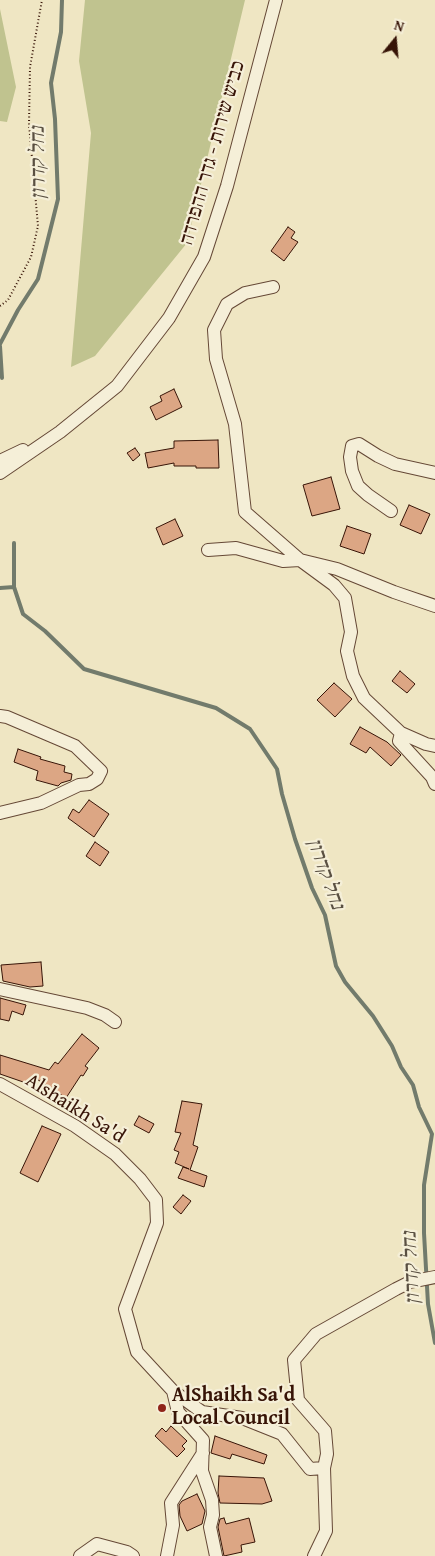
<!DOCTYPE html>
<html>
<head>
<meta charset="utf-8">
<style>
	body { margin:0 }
	#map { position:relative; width:435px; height:1556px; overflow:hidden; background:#efe6c3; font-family:"Gentium Book Plus",serif }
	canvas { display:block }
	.north { position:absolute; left:370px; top:15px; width:50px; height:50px; -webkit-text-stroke:4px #f5efd8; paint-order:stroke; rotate:17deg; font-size:14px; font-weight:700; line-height:20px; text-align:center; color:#371407 }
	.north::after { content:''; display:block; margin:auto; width:18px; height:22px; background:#371407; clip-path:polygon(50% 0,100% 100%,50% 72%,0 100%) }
</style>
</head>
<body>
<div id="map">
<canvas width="435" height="1556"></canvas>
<div class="north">N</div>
</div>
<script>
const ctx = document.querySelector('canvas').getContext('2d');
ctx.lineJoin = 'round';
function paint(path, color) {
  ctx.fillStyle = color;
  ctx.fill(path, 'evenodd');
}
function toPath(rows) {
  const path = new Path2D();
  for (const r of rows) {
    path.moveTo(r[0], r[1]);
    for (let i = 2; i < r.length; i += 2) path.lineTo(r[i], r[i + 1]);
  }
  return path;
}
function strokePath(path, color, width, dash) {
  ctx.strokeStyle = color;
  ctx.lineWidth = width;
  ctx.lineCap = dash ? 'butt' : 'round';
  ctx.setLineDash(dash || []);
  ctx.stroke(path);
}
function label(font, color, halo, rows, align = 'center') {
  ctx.font = font + ' "Gentium Book Plus","Frank Ruhl Libre",serif';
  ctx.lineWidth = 4.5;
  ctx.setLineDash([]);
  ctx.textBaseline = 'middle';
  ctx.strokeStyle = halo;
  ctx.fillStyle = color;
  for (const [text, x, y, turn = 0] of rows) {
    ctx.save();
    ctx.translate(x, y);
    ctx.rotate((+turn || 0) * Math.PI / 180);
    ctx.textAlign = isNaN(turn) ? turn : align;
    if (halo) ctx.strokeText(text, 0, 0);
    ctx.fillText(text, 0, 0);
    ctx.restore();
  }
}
const green = toPath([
	[85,0,245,0,187,243,95,356,71,367,91,133,79,61],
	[0,9,16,87,7,122,0,121]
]);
const stream = toPath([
	[0,344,18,310,38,279,58,199,55,119,51,83,61,32,62,0],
	[0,346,2,378],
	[14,543,14,587,23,614,45,631,84,669,216,708,250,729,277,769,282,794,295,839,312,888,325,915,336,966,345,982,373,1016,392,1046,401,1067,413,1085,419,1107,432,1134,424,1185,424,1233,428,1304,435,1343],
	[0,588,14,587]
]);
const building = toPath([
	[288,227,295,232,291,238,298,242,284,261,271,251,288,227],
	[174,389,182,407,156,420,150,407,162,401,160,396,174,389],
	[218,440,219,468,196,468,196,466,174,466,174,463,148,468,145,453,174,448,174,441,218,440],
	[135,448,140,455,133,461,127,453,135,448],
	[331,477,340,509,312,516,303,485,331,477],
	[409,505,430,514,421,534,400,525,409,505],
	[175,519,183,536,163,545,156,528,175,519],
	[347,526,371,534,364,554,340,546,347,526],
	[400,671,415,684,407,693,392,681,400,671],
	[334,683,352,699,335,717,317,700,334,683],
	[360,727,387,742,401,755,391,766,370,747,366,753,350,744,360,727],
	[18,749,41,757,40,759,65,766,64,772,72,774,71,780,61,783,58,786,36,780,38,771,14,762,18,749],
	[89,800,109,814,94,837,68,818,73,809,79,813,89,800],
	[95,842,109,852,100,866,86,856,95,842],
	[41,962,43,986,30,987,3,981,1,965,41,962],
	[0,998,26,1005,23,1015,12,1011,9,1021,0,1019,0,998],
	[82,1034,99,1048,85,1066,88,1068,83,1076,81,1075,66,1098,32,1076,29,1084,0,1074,0,1055,49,1070,55,1062,58,1064,82,1034],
	[182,1101,202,1104,193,1145,198,1147,190,1170,207,1176,204,1187,178,1178,183,1167,189,1169,175,1163,179,1152,174,1150,181,1133,175,1132,182,1101],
	[139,1116,154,1124,149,1133,134,1125,139,1116],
	[42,1126,61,1134,38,1182,20,1173,42,1126],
	[183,1195,191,1201,181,1214,173,1207,183,1195],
	[171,1426,187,1441,182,1446,185,1449,177,1457,155,1436,162,1428,166,1432,171,1426],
	[215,1436,267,1455,264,1464,232,1454,230,1459,211,1453,215,1436],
	[219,1476,264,1478,272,1501,262,1504,220,1503,218,1493,219,1476],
	[197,1494,205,1511,202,1524,187,1531,180,1516,179,1505,182,1501,197,1494],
	[224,1518,226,1524,249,1518,255,1542,241,1545,242,1552,224,1556,218,1527,220,1519,224,1518]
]);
const path = toPath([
	[0,306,8,300,31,257,38,226,29,124,30,67,42,0]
]);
const minor = toPath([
	[273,287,245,293,227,304,214,330,216,359,235,424,245,512,300,560,337,569,394,592,435,606],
	[0,461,23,450],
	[0,473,60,432,117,386,169,318,204,257,227,186,276,0],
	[391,511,368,495,358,486,352,471,350,457,352,446,359,444,378,456,395,464,435,473],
	[208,550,236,548,283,561,300,560,334,585,345,598,351,632,347,651,353,676,364,698,401,733,426,744,435,746],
	[0,716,7,717,75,746,101,771,97,779,89,784,79,785,41,803,0,813],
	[401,733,399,741,432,777,435,784],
	[0,989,87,1008,105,1015,115,1022],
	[0,1084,75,1126,115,1154,140,1179,156,1200,157,1223,125,1309,137,1352,173,1391,202,1412,242,1418,282,1434,310,1469,324,1468,327,1454,325,1431,298,1400,294,1360,316,1334,396,1289,410,1282,435,1277],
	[173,1391,178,1412,203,1440,202,1471,212,1500,213,1515,210,1527,216,1556],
	[80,1556,97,1544,127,1552,133,1556],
	[167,1556,173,1525,171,1503,203,1453],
	[314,1556,326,1531,324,1468]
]);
const markers = [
	[162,1408,5,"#8f2418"]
];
const streetNames = [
	["כביש שירות - גדר ההפרדה",213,153,-74],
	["Alshaikh Sa'd",75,1109,32]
];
const poiNames = [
	["AlShaikh Sa'd",172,1396],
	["Local Council",172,1419]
];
const waterNames = [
	["נחל קדרון",39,163,-91],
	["נחל קדרון",325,874,70],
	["נחל קדרון",412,1268,-93]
];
paint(green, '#c0c38f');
strokePath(stream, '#727b6c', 4);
paint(building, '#dca684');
strokePath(building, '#371407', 1);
strokePath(minor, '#654836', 14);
strokePath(path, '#371407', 2, [1, 2.5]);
strokePath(minor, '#f5efd8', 12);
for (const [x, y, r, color] of markers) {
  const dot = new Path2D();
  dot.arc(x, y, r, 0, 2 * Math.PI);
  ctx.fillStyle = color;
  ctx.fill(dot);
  strokePath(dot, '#f5efd8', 2);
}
label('20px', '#371407', '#f5efd8', streetNames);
label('bold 20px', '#371407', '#f5efd8', poiNames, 'left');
label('italic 21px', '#5a5042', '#f5efd8', waterNames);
</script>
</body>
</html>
